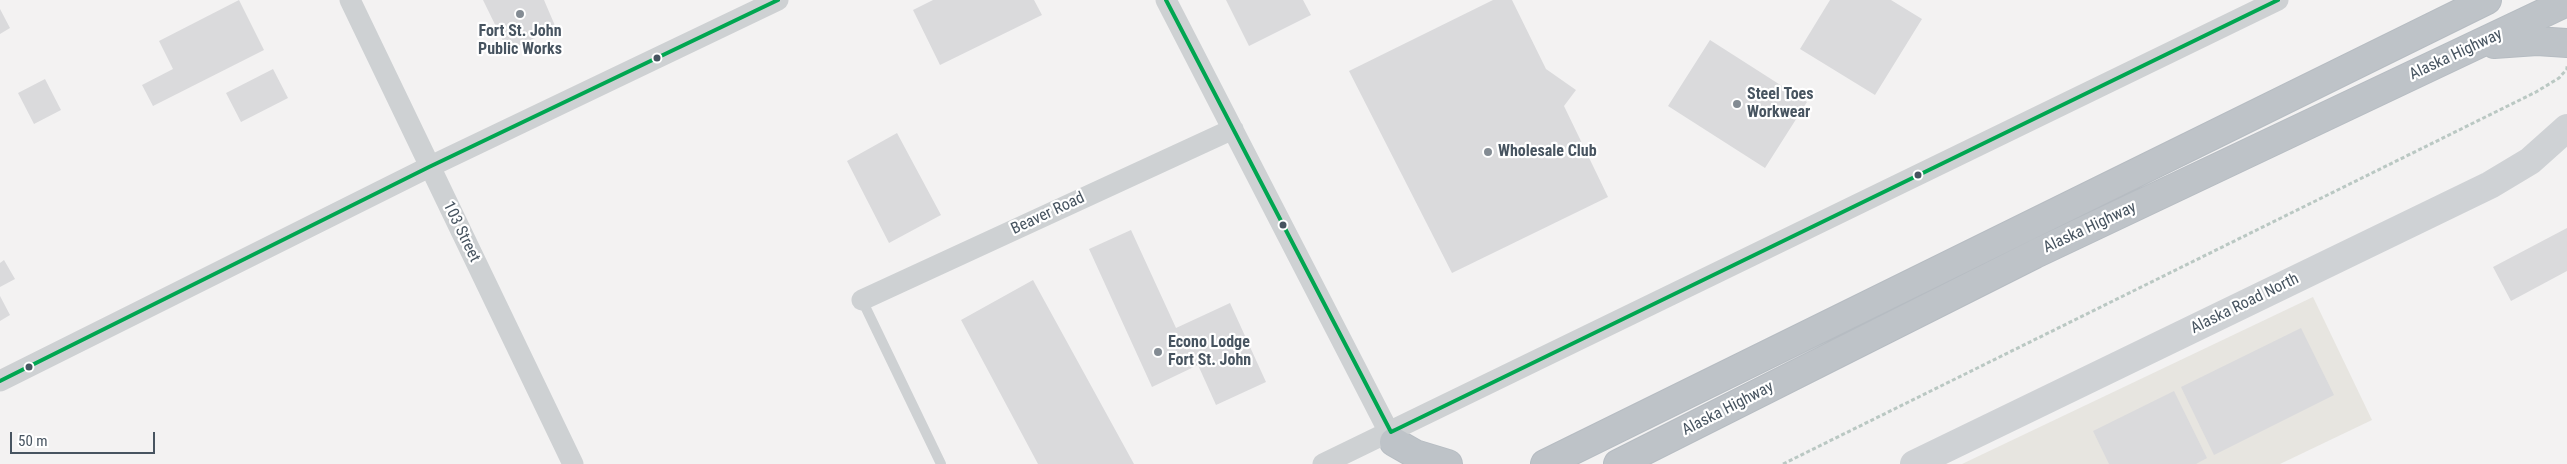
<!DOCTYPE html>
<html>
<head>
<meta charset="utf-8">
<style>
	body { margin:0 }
	#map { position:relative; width:2567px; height:464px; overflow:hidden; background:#f3f2f2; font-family:"Roboto Condensed",sans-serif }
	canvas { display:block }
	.scale { position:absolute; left:10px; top:432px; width:145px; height:22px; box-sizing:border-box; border:2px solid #475460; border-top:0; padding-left:6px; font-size:15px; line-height:18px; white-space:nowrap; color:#475460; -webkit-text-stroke:4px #fff; paint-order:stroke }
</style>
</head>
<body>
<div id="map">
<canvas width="2567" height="464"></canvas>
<div class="scale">50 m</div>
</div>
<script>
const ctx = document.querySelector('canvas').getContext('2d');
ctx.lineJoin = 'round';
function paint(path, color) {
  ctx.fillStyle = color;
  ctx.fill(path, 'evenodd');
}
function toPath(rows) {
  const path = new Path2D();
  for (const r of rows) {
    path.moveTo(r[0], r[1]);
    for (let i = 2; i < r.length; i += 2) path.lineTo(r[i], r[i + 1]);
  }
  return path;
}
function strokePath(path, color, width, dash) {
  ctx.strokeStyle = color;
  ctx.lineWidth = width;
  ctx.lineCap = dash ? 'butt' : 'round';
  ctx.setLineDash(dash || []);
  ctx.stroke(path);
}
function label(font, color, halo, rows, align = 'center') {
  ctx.font = font + ' "Roboto Condensed",sans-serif';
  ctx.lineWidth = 4.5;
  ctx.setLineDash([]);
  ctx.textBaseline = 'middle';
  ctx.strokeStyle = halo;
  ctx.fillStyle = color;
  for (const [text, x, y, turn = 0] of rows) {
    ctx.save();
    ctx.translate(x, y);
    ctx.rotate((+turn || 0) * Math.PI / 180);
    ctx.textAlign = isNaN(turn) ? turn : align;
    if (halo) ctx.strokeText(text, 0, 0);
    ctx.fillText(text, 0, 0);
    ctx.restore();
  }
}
const commercial = toPath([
	[2313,297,2372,420,2280,464,1962,464]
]);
const building = toPath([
	[239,0,264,50,153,106,142,85,173,69,159,41],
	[483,0,544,0,556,28,508,51],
	[933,0,1034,0,1042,15,940,65,913,10],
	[1226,0,1303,0,1311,15,1249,46],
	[1493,0,1512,0,1546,69,1576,90,1564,106,1608,197,1452,273,1349,71],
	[1830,0,1891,0,1922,19,1875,95,1800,49],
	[0,9,10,28,0,34],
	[1710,40,1807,102,1765,168,1668,106],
	[273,69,288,98,241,122,226,93],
	[45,79,61,110,34,124,18,93],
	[897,133,941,215,889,243,847,161],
	[2567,228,2567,271,2511,301,2493,267],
	[1131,230,1176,328,1230,303,1266,382,1216,405,1198,365,1152,387,1089,249],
	[4,260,15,279,0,287,0,263],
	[1033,280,1134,464,1038,464,961,320],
	[0,296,10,315,0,321],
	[2301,328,2334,395,2214,455,2181,387],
	[2174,391,2207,458,2196,464,2109,464,2093,431]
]);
const path = toPath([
	[1783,464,2536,92,2559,78,2567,69,2567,66]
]);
const lane = toPath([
	[862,300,941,464]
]);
const street = toPath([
	[350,0,573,464],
	[1166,0,1394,442],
	[862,300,1233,129],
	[0,381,429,167,778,0],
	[1323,464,2278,0]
]);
const secondary = toPath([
	[1914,464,2490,185,2530,161,2567,128]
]);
const highway = toPath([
	[2494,44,2537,41,2567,43],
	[1394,442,1415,454,1448,464],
	[1545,464,2487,0],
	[1618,464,2035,254,2567,2]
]);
const bus1 = toPath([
	[1166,0,1391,432,2278,0],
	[0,381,429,167,778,0]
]);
const markers = [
	[520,14,5,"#838b93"],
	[657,58,4.5,"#475460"],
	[1737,104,5,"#838b93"],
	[1488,152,5,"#838b93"],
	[1918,175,4.5,"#475460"],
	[1283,225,4.5,"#475460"],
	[1158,352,5,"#838b93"],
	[29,367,4.5,"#475460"]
];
const poiNames = [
	["Fort St. John",520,32,"center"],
	["Public Works",520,50,"center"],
	["Steel Toes",1747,95],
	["Workwear",1747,113],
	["Wholesale Club",1498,152],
	["Econo Lodge",1168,343],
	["Fort St. John",1168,361]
];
const streetNames = [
	["Alaska Highway",2456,55,-25],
	["Beaver Road",1048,214,-25],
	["Alaska Highway",2090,228,-25],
	["103 Street",461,232,64],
	["Alaska Road North",2245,304,-26],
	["Alaska Highway",1728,409,-27]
];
paint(commercial, '#e7e5e0');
paint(building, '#dadadc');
strokePath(highway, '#b6bcc2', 30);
strokePath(path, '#bac8c3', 3, [4, 2.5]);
strokePath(lane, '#ced1d3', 10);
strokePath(street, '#ced1d3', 21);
strokePath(secondary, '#cfd2d5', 28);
strokePath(highway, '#bec3c8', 28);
strokePath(bus1, '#00a651', 4);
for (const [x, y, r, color] of markers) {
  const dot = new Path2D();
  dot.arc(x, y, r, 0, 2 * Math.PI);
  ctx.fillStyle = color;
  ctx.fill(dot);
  strokePath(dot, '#fff', 2);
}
label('bold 16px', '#475460', '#fff', poiNames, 'left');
label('16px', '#475460', '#fff', streetNames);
</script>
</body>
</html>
